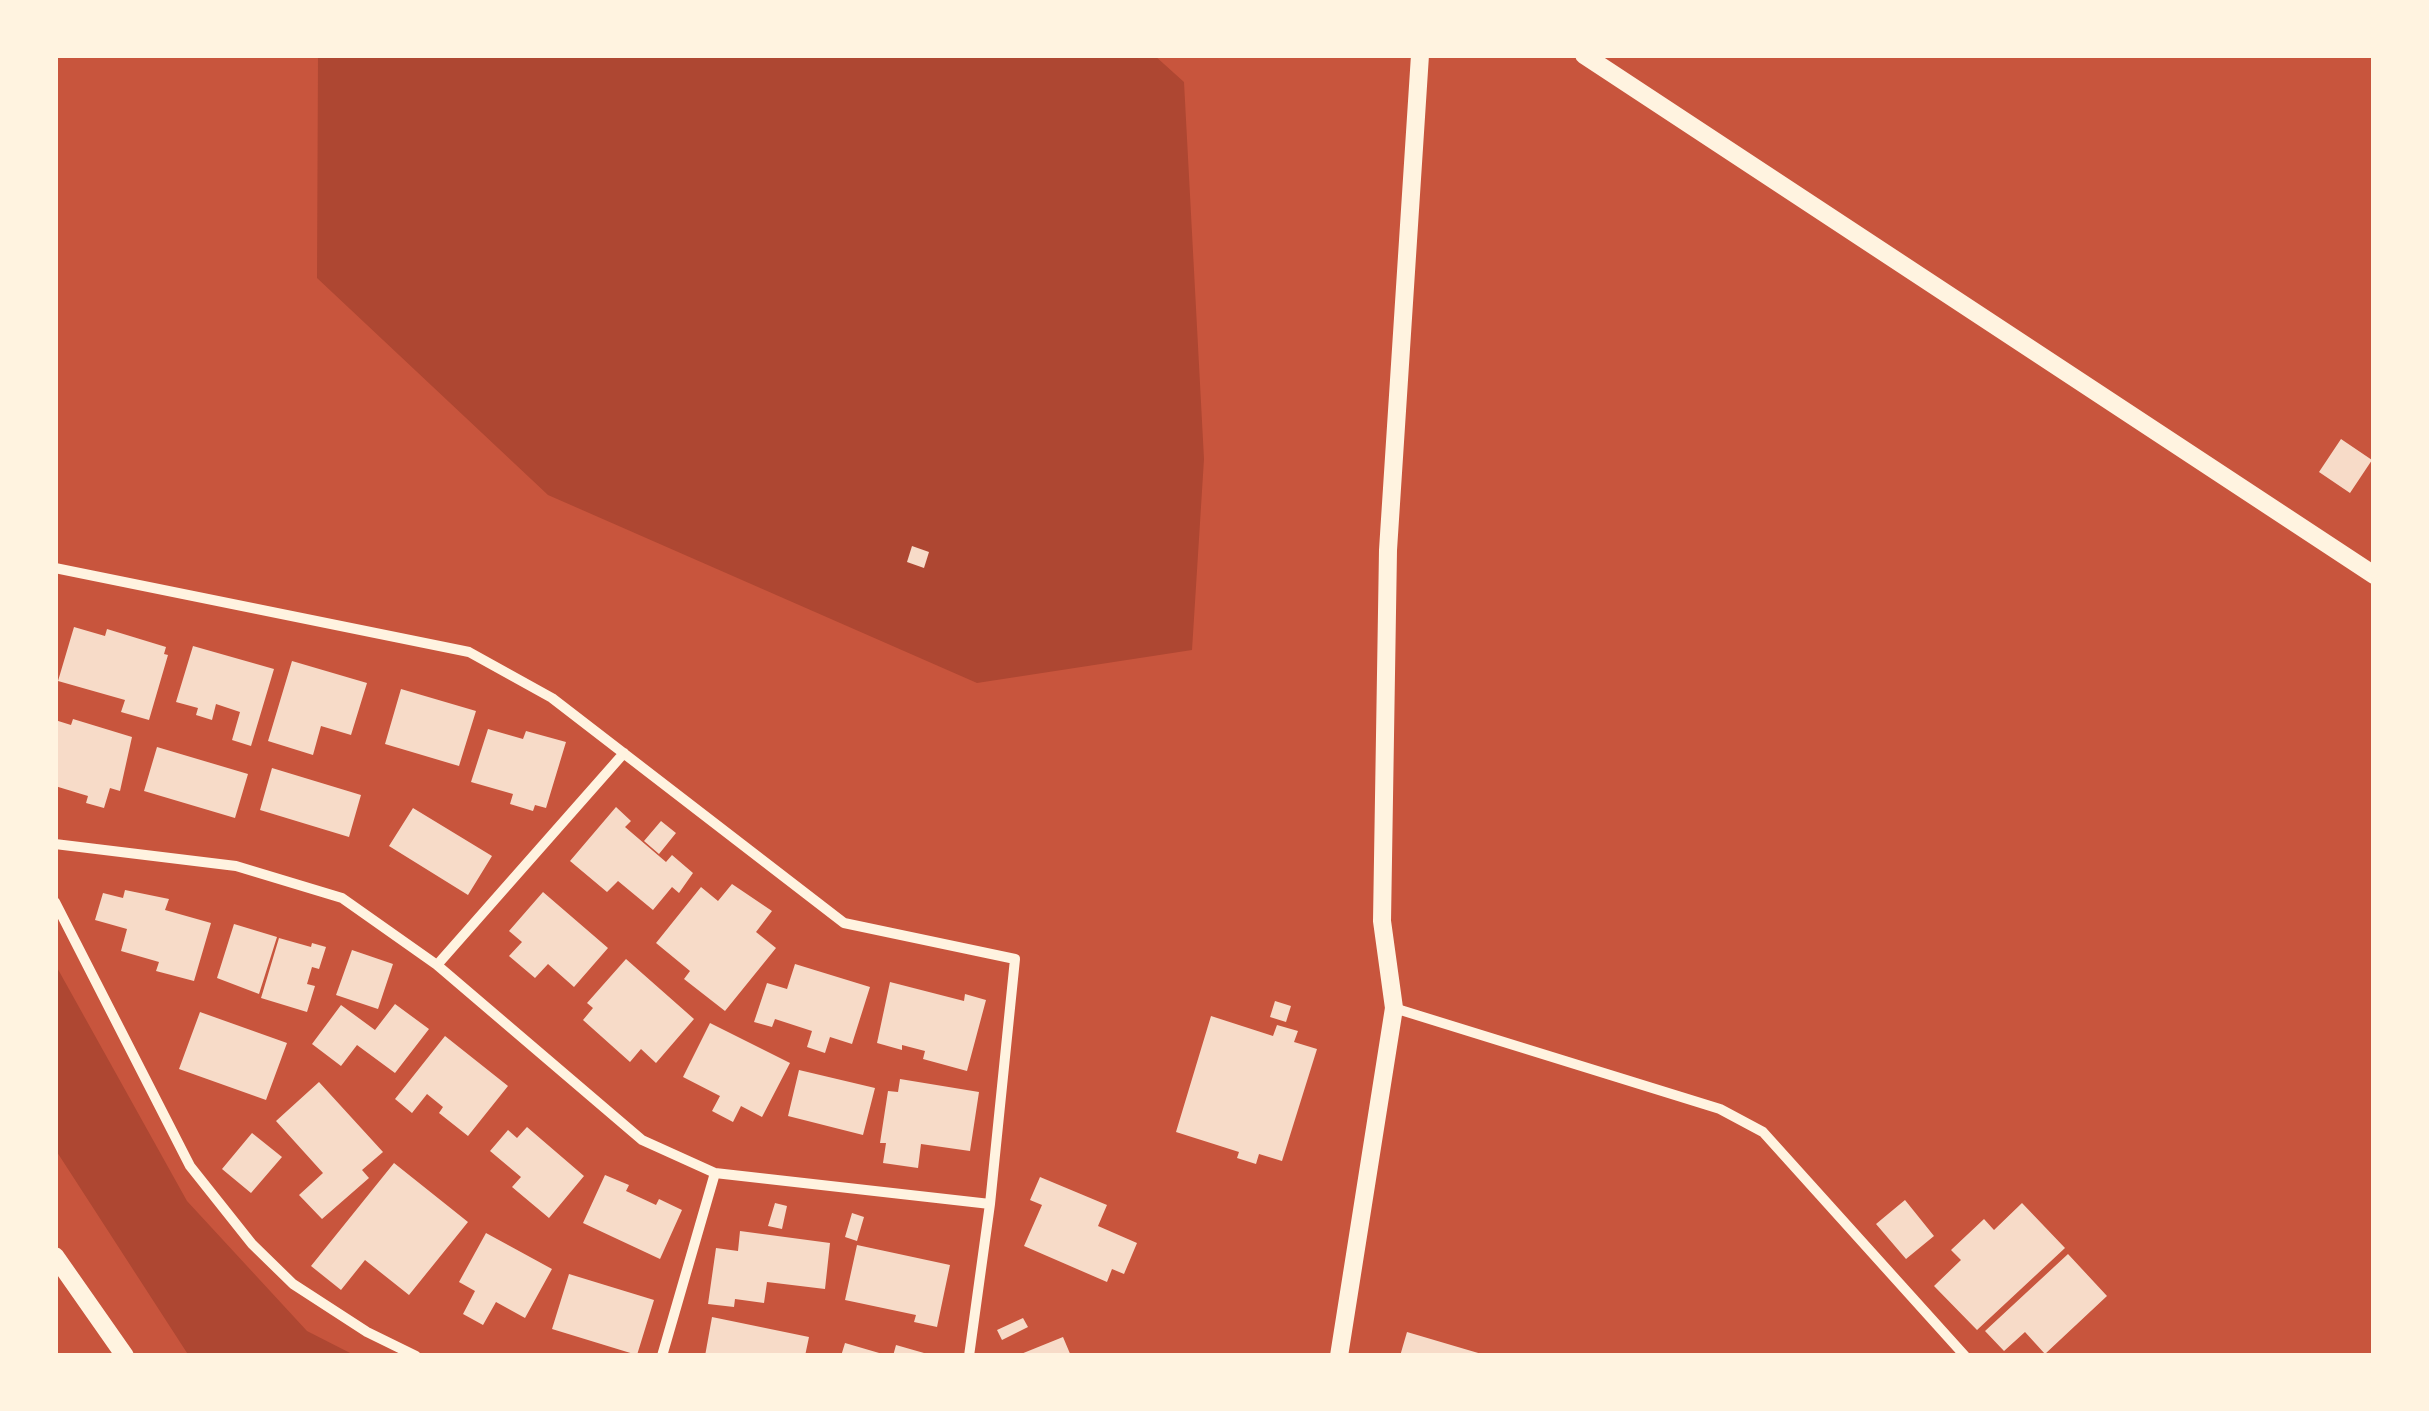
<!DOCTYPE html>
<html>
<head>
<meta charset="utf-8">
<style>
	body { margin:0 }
	#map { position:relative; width:2429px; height:1411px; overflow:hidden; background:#c8553d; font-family:"Alegreya Sans",sans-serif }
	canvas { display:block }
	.frame { position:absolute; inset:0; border:58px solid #fff3e0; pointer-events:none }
</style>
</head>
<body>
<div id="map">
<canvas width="2429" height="1411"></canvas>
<div class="frame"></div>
</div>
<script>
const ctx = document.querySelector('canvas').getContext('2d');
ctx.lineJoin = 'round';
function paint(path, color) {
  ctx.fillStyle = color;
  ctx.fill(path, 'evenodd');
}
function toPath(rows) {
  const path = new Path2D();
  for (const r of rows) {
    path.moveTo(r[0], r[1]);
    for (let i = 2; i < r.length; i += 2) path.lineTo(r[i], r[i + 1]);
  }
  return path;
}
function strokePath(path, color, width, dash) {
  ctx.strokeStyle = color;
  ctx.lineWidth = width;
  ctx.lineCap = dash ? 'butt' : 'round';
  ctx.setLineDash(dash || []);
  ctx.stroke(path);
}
const green = toPath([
	[318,55,1154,55,1184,82,1204,459,1192,650,977,683,548,495,317,278],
	[55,964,187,1201,307,1331,356,1356,189,1356,55,1149]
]);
const building = toPath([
	[2341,439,2372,460,2350,493,2319,472],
	[912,546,929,552,924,568,907,562],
	[74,627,105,636,107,629,166,647,164,654,168,655,149,720,121,712,125,700,58,681],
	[193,646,274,669,251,746,232,740,240,712,216,704,212,720,196,715,198,708,176,702],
	[292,661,367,683,351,735,321,726,313,755,268,741],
	[401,689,476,711,459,766,385,744],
	[73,719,132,737,120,791,110,788,104,808,86,803,88,796,55,786,55,720,71,725],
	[488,729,523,739,526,731,566,742,546,808,535,805,533,811,510,804,513,794,471,782],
	[157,747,248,774,235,818,144,791],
	[272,768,361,795,349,837,260,810],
	[616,807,631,821,625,827,666,862,672,855,693,873,679,893,672,887,653,910,618,881,607,892,570,861],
	[413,808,492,856,468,895,389,846],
	[661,821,676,833,659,854,644,841],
	[732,884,772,911,756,932,776,948,725,1011,684,979,690,971,656,943,701,887,718,901],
	[125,890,169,899,165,910,211,923,194,981,156,971,159,962,121,951,127,929,95,920,103,893,123,898],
	[543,892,608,948,574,987,548,964,535,978,509,956,522,942,509,931],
	[234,924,277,937,259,994,217,978],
	[279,938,311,947,312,943,326,947,319,969,312,967,307,984,315,986,307,1012,261,998],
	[352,950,393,964,378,1009,336,995],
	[626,959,694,1019,656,1063,641,1049,630,1062,583,1020,593,1008,587,1003],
	[795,964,870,987,852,1044,830,1037,825,1053,807,1047,812,1031,775,1019,772,1027,754,1022,767,983,787,989],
	[890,982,964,1001,965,994,986,1000,967,1071,923,1059,925,1051,902,1045,902,1050,877,1043],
	[1275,1001,1291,1006,1286,1022,1270,1017],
	[395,1004,429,1029,395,1073,357,1045,341,1066,312,1044,341,1005,375,1030],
	[200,1012,287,1043,266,1100,179,1069],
	[1211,1016,1273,1036,1277,1025,1298,1031,1294,1042,1317,1049,1282,1161,1259,1154,1256,1164,1237,1158,1239,1152,1176,1132],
	[710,1023,790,1063,762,1117,741,1106,733,1122,712,1111,720,1096,683,1077],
	[445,1036,508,1086,468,1136,439,1113,443,1107,427,1094,412,1113,395,1099],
	[799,1070,875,1088,863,1135,788,1116],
	[900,1079,979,1092,970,1151,921,1144,918,1168,883,1163,886,1143,880,1143,888,1091,898,1092],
	[319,1082,383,1152,362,1170,369,1178,322,1219,299,1195,323,1173,276,1121],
	[527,1127,584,1176,549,1218,512,1187,521,1177,490,1151,508,1130,517,1138],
	[252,1133,282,1157,251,1193,222,1169],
	[394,1163,468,1222,409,1295,365,1260,341,1290,311,1266],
	[605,1175,629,1185,626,1191,656,1205,659,1199,682,1210,660,1259,583,1223],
	[1040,1177,1107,1205,1098,1226,1137,1243,1124,1274,1112,1269,1107,1282,1024,1246,1042,1205,1030,1200],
	[1905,1200,1934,1236,1906,1259,1876,1224],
	[775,1203,787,1206,782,1229,768,1226],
	[2022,1203,2065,1248,1977,1330,1934,1286,1961,1260,1951,1250,1984,1219,1994,1230],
	[852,1213,864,1217,857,1241,845,1237],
	[740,1231,830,1243,825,1289,767,1282,764,1303,735,1299,734,1307,708,1304,716,1248,738,1251],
	[486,1233,552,1269,525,1318,496,1302,483,1325,463,1314,475,1291,459,1282],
	[857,1245,950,1265,937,1327,914,1322,916,1315,845,1300],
	[2068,1254,2107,1296,2045,1354,2025,1332,2004,1351,1985,1331],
	[569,1274,654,1300,637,1355,552,1329],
	[712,1317,809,1337,805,1356,705,1356],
	[1023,1318,1028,1327,1002,1340,997,1330],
	[1407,1332,1485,1355,1485,1356,1400,1356],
	[1063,1337,1071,1356,1016,1356],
	[845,1343,886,1355,886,1356,841,1356],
	[896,1345,931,1355,931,1356,893,1356]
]);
const minor = toPath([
	[55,568,469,652,552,698,844,923,1015,959,990,1204,969,1356],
	[55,844,236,866,342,898,437,965,642,1140,715,1173,990,1204],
	[55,902,190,1166,252,1244,293,1284,367,1332,416,1356],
	[437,965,624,753],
	[1394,1008,1720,1109,1763,1132,1965,1356],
	[662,1356,715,1173]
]);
const tertiary = toPath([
	[1584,55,2374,575],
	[55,1256,125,1356],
	[1339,1356,1394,1008,1382,921,1388,550,1420,55]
]);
paint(green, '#ae4732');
paint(building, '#f7dbc8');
strokePath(minor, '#fff3e0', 10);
strokePath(tertiary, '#fff3e0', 18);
</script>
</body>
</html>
